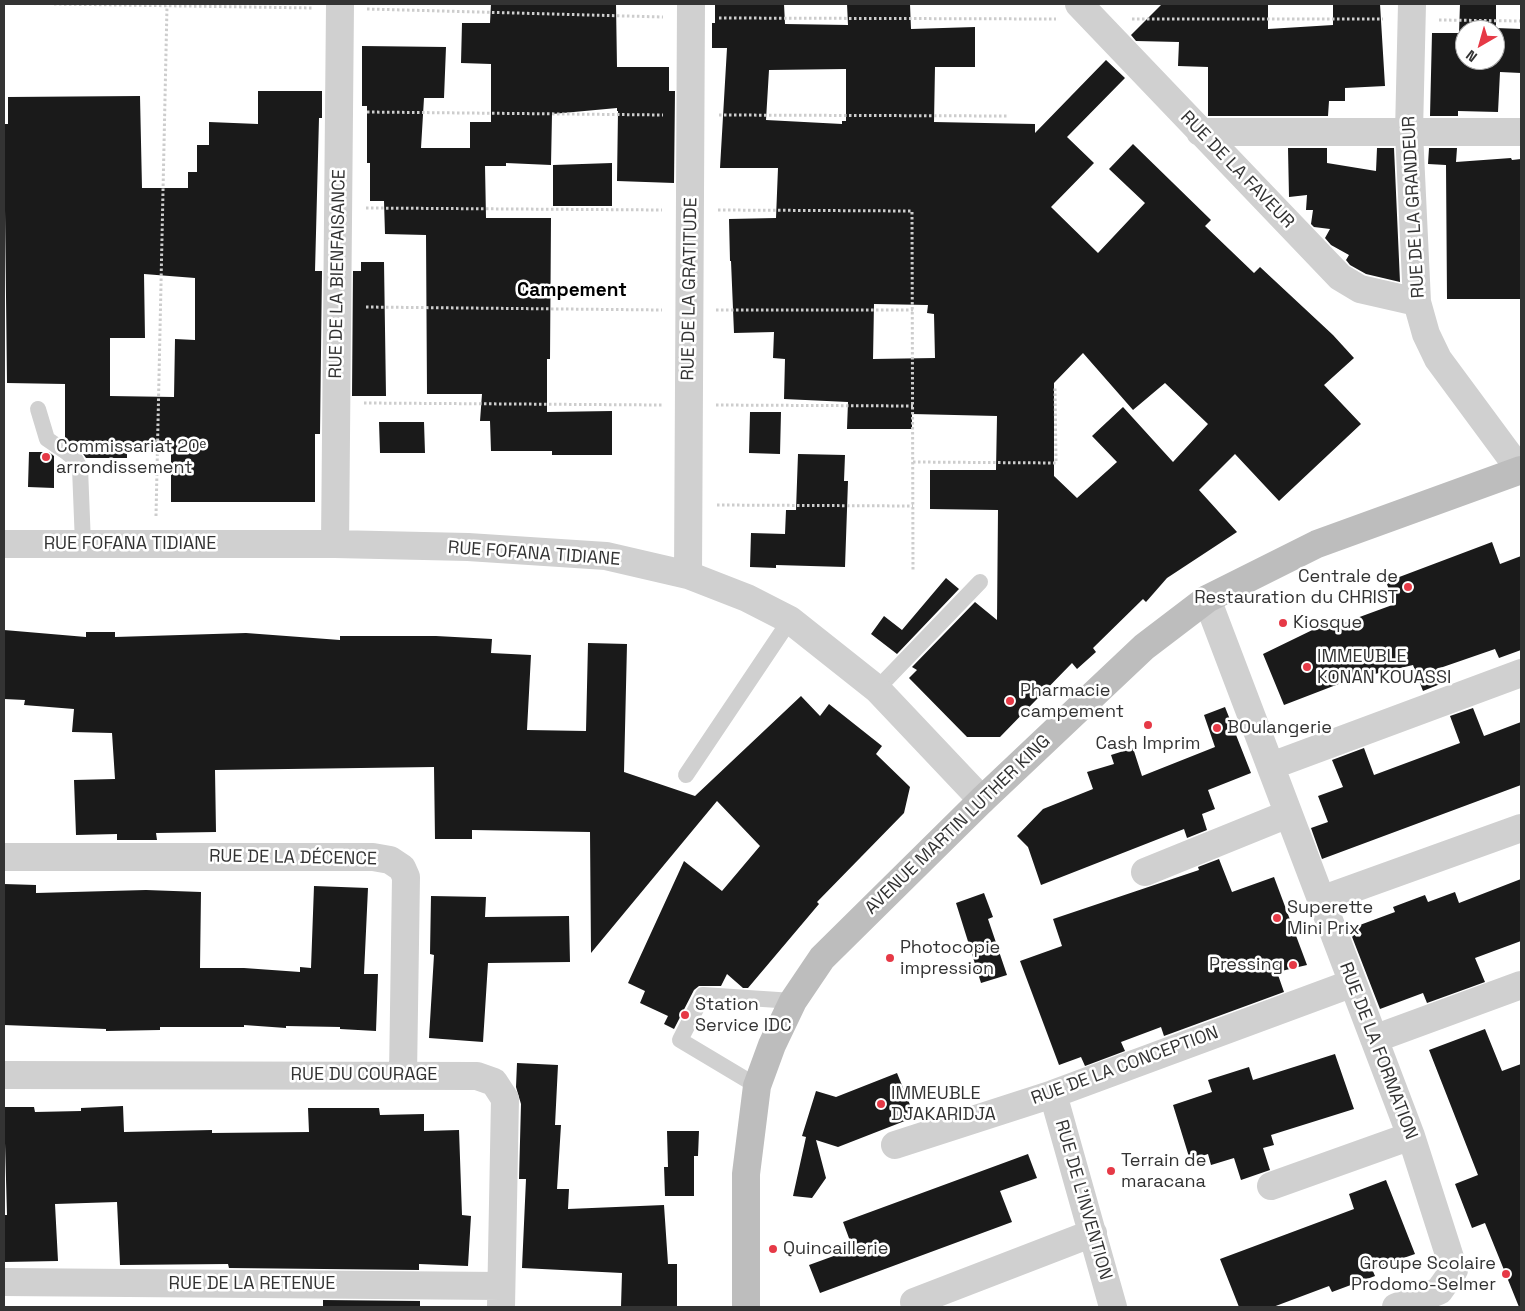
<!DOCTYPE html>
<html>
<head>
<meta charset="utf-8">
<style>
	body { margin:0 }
	#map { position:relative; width:1525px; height:1311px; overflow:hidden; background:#fff; font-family:"Space Grotesk",sans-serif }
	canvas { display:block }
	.frame { position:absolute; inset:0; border:5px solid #333; pointer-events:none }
	.north { position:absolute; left:1455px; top:20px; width:50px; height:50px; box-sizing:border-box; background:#fff; border:1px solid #adadad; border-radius:50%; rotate:218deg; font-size:14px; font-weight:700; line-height:20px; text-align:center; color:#333 }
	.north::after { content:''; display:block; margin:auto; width:18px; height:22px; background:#e63946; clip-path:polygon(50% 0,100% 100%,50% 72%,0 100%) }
</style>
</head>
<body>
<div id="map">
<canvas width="1525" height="1311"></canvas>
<div class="frame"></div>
<div class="north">N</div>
</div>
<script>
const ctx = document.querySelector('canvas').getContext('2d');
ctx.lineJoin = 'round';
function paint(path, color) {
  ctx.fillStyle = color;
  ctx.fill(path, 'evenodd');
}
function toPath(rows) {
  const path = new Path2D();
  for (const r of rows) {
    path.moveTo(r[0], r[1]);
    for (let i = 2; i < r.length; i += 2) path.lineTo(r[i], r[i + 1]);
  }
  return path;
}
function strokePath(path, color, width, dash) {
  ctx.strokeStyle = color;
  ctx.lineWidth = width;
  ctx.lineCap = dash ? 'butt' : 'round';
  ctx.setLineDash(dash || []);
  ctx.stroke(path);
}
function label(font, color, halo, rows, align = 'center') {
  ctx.font = font + ' "Space Grotesk",sans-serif';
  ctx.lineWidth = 5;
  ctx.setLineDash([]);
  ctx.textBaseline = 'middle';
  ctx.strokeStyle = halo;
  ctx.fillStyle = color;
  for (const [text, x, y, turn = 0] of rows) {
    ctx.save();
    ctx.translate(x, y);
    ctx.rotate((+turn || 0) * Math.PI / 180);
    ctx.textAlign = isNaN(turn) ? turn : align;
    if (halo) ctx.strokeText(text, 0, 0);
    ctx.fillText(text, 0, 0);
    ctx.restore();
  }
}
const building = toPath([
	[491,4,616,4,617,67,669,67,669,91,675,91,674,183,617,181,618,111,617,111,617,108,552,114,551,165,506,163,506,166,485,166,486,218,551,218,550,359,547,359,547,412,612,411,612,455,552,455,552,451,491,451,490,421,480,421,482,394,427,394,426,235,385,234,384,201,370,201,370,163,367,163,367,106,362,106,362,46,446,47,444,98,424,98,421,148,470,148,470,122,491,122,491,64,461,63,462,23,490,23],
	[715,4,784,4,785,24,848,25,847,4,910,4,911,29,975,27,975,67,935,67,934,122,1035,124,1035,133,1106,60,1125,78,1067,137,1094,163,1051,207,1098,253,1145,203,1109,169,1133,144,1211,220,1205,226,1254,273,1260,267,1333,335,1354,358,1324,385,1361,424,1279,501,1235,454,1199,490,1237,532,1167,578,1146,602,1143,599,1093,648,1096,652,1077,669,1072,663,1000,737,967,737,909,678,917,670,912,667,975,602,997,620,998,510,930,509,930,470,996,470,997,416,912,414,912,429,847,429,848,402,784,399,785,359,773,358,774,332,734,333,731,261,730,261,729,219,776,218,778,168,720,168,727,48,712,48,712,23,715,23],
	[846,69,846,121,842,121,842,124,766,120,769,70],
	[874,304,928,305,927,313,934,314,935,358,873,359],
	[1083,353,1133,410,1165,383,1208,424,1173,462,1123,407,1092,436,1117,462,1077,498,1054,476,1054,383],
	[1162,4,1268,4,1268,29,1333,25,1333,4,1380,4,1385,86,1345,88,1345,101,1329,101,1328,116,1208,116,1208,67,1178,66,1179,42,1136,41,1131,35],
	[1460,4,1496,4,1496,28,1521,29,1521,73,1500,72,1498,112,1458,111,1458,116,1430,116,1432,33,1459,33],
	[1465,30,1495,30,1495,60,1465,60],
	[258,91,322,91,322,118,319,118,315,271,322,271,320,434,315,434,315,502,171,502,171,448,127,447,127,458,86,458,81,451,65,439,65,384,7,383,4,124,8,124,8,97,140,96,142,188,188,188,188,172,197,172,197,145,209,145,209,122,258,124],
	[144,274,195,278,195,340,175,339,174,397,110,396,110,338,145,338],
	[1288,148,1327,148,1327,163,1376,171,1377,148,1394,148,1400,282,1366,274,1350,265,1346,260,1349,255,1331,245,1325,238,1330,229,1314,227,1311,224,1313,210,1306,210,1307,195,1289,197],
	[1429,148,1457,148,1456,162,1511,158,1512,160,1521,159,1521,299,1447,299,1446,165,1428,164],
	[612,163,612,206,553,206,553,165],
	[361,262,384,262,386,396,352,396,353,271,361,271],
	[750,412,781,412,780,454,749,453],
	[379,422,424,422,425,453,380,453],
	[29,452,49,452,54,456,54,488,28,487],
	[798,454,845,455,844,481,848,481,845,567,776,565,776,568,750,567,751,533,785,534,786,510,796,510],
	[1492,542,1500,564,1521,556,1521,650,1499,658,1495,649,1440,668,1445,682,1423,691,1413,665,1349,680,1284,705,1263,654,1333,620,1335,626,1395,604,1386,582],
	[946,578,959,589,897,654,871,634,884,616,902,630],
	[4,630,86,637,86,632,115,632,115,637,246,633,340,640,340,636,436,636,492,639,491,653,531,655,527,730,586,731,588,643,627,644,624,772,695,796,801,696,820,716,829,704,882,746,876,754,910,787,904,813,817,902,819,904,748,988,743,988,727,974,721,986,699,986,694,990,674,1029,664,1024,668,1016,640,1003,645,991,628,983,684,861,722,891,760,846,717,801,591,953,590,832,472,830,472,839,435,839,434,767,215,770,216,832,156,833,157,840,117,840,117,834,76,835,74,780,115,779,112,733,72,732,74,709,24,705,25,700,4,699],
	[1225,707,1251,773,1208,790,1215,809,1202,814,1207,830,1187,838,1184,829,1041,885,1028,847,1017,836,1043,809,1093,789,1087,772,1114,764,1111,755,1133,748,1142,776,1215,747,1204,715],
	[1473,708,1484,736,1521,722,1521,785,1322,859,1311,828,1328,822,1318,796,1343,787,1332,760,1364,748,1374,775,1460,743,1450,716],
	[1219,859,1232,892,1274,877,1307,965,1277,972,1284,992,1164,1036,1161,1027,1121,1042,1125,1051,1085,1066,1081,1057,1059,1065,1020,961,1062,946,1053,919,1199,870,1198,867],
	[1521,879,1521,941,1475,958,1485,982,1427,1003,1423,993,1380,1009,1349,929,1395,912,1393,907,1425,895,1428,902,1455,892,1459,903],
	[4,884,36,885,36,893,146,890,201,892,200,968,244,968,300,972,300,967,311,968,314,886,368,888,364,974,378,974,376,1031,340,1029,340,1027,286,1026,286,1028,244,1025,244,1027,160,1027,160,1030,106,1031,106,1029,4,1025],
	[984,893,993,917,988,919,1007,975,981,983,956,903],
	[431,896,486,897,485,917,569,916,570,962,488,963,483,1042,429,1038,434,955,430,954],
	[1485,1029,1502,1071,1521,1064,1521,1307,1519,1307,1485,1223,1472,1228,1455,1184,1478,1175,1429,1050],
	[1335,1054,1354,1109,1271,1135,1274,1145,1263,1148,1270,1170,1241,1180,1234,1158,1211,1165,1208,1154,1190,1160,1173,1105,1212,1092,1208,1080,1249,1067,1253,1080],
	[517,1063,558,1065,555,1125,561,1125,557,1189,569,1189,568,1209,664,1205,668,1264,677,1264,677,1307,621,1307,622,1273,522,1268,526,1179,519,1179,521,1104,516,1087],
	[897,1073,915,1117,838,1147,816,1140,826,1178,812,1198,793,1196,806,1137,802,1136,816,1091,836,1097],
	[123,1106,124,1132,212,1130,212,1133,309,1132,308,1108,379,1108,380,1115,424,1114,424,1131,459,1130,462,1215,471,1216,468,1266,419,1264,419,1270,229,1268,228,1264,120,1265,117,1202,55,1204,58,1261,4,1262,4,1215,7,1215,4,1107,34,1107,35,1112,81,1111,81,1108],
	[667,1131,699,1131,698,1156,694,1156,694,1196,665,1196,664,1167,668,1167],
	[1028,1154,1037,1178,1000,1191,1012,1222,820,1293,809,1265,853,1249,843,1222],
	[1386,1180,1415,1254,1372,1269,1375,1276,1332,1292,1329,1286,1273,1307,1239,1307,1220,1259,1354,1209,1349,1194],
	[323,1300,420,1301,420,1307,323,1307]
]);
const path = toPath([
	[54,4,313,8],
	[367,9,663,17],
	[719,18,1056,19],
	[1132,19,1383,19],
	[1439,20,1521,21],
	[367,112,663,115],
	[719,115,1008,116],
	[366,208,662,210],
	[718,210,912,211,913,572],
	[366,307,662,310],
	[716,310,913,310],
	[364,403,662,405],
	[716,405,913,406],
	[913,462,1056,463,1055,387],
	[717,505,913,506],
	[156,516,167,6]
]);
const lane = toPath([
	[38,409,47,439,66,452,75,459,80,468,83,544],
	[877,689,980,582],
	[686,775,790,620],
	[757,1086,680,1040,703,995,793,1001]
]);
const street = toPath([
	[1079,4,1340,277,1360,289,1417,302],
	[1412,4,1409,132,1417,302,1426,334,1438,359,1520,470],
	[1200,132,1521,132],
	[4,544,335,544,468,547,606,556,688,575,747,598,790,620,877,689,982,800],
	[335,544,340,4],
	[688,575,691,4],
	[1207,599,1411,1136,1454,1270,1439,1291,1396,1307],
	[1271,766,1521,673],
	[4,857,373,857,390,860,402,868,406,877,403,1075],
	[1145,872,1288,814],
	[1321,900,1521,828],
	[1374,1039,1521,985],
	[4,1075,477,1076,494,1082,505,1099,501,1307],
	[1053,1094,1113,1307],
	[895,1145,1053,1094,1353,983],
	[1271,1186,1411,1136],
	[4,1282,501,1286],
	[914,1302,1093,1233]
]);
const secondary = toPath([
	[746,1307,746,1174,757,1086,772,1045,793,1001,822,958,982,800,1144,647,1207,599,1317,544,1521,470]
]);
const markers = [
	[46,457,5,"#e63946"],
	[1408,587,5,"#e63946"],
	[1283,623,5,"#e63946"],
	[1307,667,5,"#e63946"],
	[1010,701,5,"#e63946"],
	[1148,725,5,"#e63946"],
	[1217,728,5,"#e63946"],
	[1277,918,5,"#e63946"],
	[890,958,5,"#e63946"],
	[1293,965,5,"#e63946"],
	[685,1015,5,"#e63946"],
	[881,1104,5,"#e63946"],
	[1111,1171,5,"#e63946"],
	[773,1249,5,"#e63946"],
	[1506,1274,5,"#e63946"]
];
const streetNames = [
	["RUE DE LA FAVEUR",1237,170,46],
	["RUE DE LA GRANDEUR",1414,207,-93],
	["RUE DE LA BIENFAISANCE",338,274,-89],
	["RUE DE LA GRATITUDE",690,289,-89],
	["RUE FOFANA TIDIANE",130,544],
	["RUE FOFANA TIDIANE",534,554,4],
	["AVENUE MARTIN LUTHER KING",958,825,-44],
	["RUE DE LA DÉCENCE",293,858,1],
	["RUE DE LA FORMATION",1378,1051,69],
	["RUE DE LA CONCEPTION",1125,1066,-20],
	["RUE DU COURAGE",364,1075],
	["RUE DE L'INVENTION",1083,1200,74],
	["RUE DE LA RETENUE",252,1284]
];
const poiNames = [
	["Commissariat 20ᵉ",56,447],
	["arrondissement",56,468],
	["Centrale de",1398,577,"right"],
	["Restauration du CHRIST",1398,598,"right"],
	["Kiosque",1293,623],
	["IMMEUBLE",1317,657],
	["KONAN KOUASSI",1317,678],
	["Pharmacie",1020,691],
	["campement",1020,712],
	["BOulangerie",1227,728],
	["Cash Imprim",1148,744,"center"],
	["Superette",1287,908],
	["Mini Prix",1287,929],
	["Photocopie",900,948],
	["impression",900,969],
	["Pressing",1283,965,"right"],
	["Station",695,1005],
	["Service IDC",695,1026],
	["IMMEUBLE",891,1094],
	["DJAKARIDJA",891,1115],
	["Terrain de",1121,1161],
	["maracana",1121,1182],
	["Quincaillerie",783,1249],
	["Groupe Scolaire",1496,1264,"right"],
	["Prodomo-Selmer",1496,1285,"right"]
];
const neighbourhoodNames = [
	["Campement",572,291]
];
paint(building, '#1a1a1a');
strokePath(path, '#cdcdcd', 3, [2.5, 2.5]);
strokePath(lane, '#d0d0d0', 16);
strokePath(street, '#d0d0d0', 28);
strokePath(secondary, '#bdbdbd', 28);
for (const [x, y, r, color] of markers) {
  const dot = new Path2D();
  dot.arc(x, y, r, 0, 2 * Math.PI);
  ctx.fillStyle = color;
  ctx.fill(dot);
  strokePath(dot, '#fff', 2);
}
label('18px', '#333', '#fff', streetNames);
label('18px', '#333', '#fff', poiNames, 'left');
label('bold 19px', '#000', '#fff', neighbourhoodNames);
</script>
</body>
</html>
